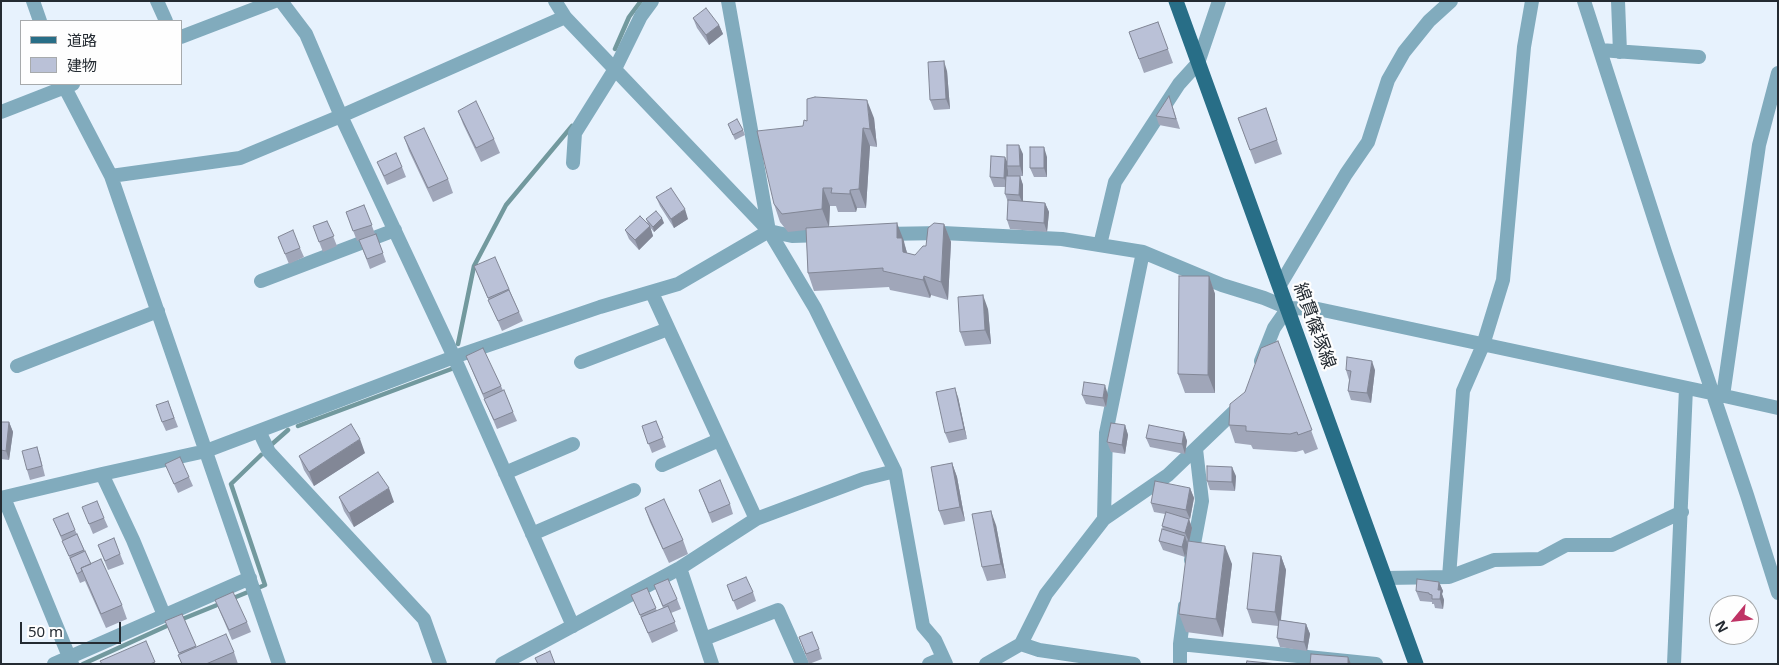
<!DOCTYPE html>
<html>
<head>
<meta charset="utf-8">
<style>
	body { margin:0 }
	#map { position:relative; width:1779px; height:665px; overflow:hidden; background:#e7f2fd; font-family:"Noto Sans","Noto Sans JP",sans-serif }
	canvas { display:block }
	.frame { position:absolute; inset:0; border:2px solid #242b32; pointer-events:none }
	.legend { position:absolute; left:20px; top:20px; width:162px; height:65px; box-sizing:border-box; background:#fefefe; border:1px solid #a7aaac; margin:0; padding:6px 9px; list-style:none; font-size:15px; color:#242b32 }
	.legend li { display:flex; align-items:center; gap:10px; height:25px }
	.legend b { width:25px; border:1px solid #a7aaac }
	.north { position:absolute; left:1709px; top:595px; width:50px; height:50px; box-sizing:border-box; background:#fefefe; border:1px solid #a7aaac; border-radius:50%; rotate:242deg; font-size:14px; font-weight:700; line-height:20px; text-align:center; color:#242b32 }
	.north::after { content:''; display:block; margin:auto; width:18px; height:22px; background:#bf3365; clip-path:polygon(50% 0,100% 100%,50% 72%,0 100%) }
	.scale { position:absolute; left:20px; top:622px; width:101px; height:22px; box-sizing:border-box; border:2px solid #242b32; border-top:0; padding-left:6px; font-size:15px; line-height:18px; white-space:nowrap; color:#242b32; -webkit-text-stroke:4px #fefefe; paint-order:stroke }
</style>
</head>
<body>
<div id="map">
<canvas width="1779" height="665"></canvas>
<div class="frame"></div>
<ul class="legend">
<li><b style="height:6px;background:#286e87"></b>道路</li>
<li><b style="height:14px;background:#bac1d7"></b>建物</li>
</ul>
<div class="north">N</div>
<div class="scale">50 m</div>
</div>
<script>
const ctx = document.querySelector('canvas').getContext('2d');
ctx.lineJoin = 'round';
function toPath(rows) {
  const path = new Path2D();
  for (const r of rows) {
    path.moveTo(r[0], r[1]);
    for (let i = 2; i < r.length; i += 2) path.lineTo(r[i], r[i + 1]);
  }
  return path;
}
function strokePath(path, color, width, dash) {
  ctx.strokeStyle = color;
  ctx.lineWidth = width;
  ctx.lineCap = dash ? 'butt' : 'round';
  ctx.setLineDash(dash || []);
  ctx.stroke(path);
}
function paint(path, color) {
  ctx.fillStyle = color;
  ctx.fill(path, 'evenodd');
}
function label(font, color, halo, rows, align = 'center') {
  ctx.font = font + ' "Noto Sans","Noto Sans JP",sans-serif';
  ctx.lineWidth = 4.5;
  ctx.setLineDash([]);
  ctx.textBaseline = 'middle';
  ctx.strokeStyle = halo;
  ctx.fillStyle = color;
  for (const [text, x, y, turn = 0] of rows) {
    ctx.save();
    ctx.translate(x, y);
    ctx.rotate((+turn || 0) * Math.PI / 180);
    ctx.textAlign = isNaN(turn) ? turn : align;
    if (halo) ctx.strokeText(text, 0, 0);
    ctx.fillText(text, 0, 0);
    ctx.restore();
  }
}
const stream = toPath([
	[615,49,629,17,641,1],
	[458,344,474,266,506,205,572,126],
	[298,426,454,368],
	[271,445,288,430],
	[231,599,265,585,231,484,261,455],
	[180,620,222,603],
	[83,664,171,624]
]);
const minor = toPath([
	[33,1,40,21],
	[157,1,166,21],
	[281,1,306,34,341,116,454,357,573,626],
	[555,1,565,17,769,231,815,308,895,471,923,626,935,640,946,664],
	[728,1,769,231],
	[1584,1,1665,252,1747,495,1778,593],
	[1618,1,1620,52],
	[181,37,275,1],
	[1600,50,1699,57],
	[63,84,111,176,279,664],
	[1,112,73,84],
	[573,163,575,133,615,69,641,16,652,1],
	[111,176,240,158,341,116,565,17],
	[883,234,943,233,1062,239,1143,252,1222,285,1264,298,1288,308,1318,309,1711,393,1778,408],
	[1100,245,1115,182,1179,84,1198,63,1219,1],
	[261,281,395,230],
	[1280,285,1346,174,1368,142,1388,80,1404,52,1429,21,1451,1],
	[652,293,756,519],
	[1261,361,1274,328,1288,308],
	[581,362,668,329],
	[17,366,158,311],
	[1723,396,1759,145,1778,73],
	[259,431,269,452,424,619,440,664],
	[662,465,719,440],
	[505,473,573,444],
	[102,474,133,540,164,615],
	[1,498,102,474,206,451,454,357,600,307,678,284,769,231,792,236,824,235],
	[4,498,72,664],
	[1104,519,1106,433,1143,252],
	[532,534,634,490],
	[1191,560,1202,501,1196,449],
	[680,568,712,664],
	[1449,577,1463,391,1483,345,1503,280,1524,47,1532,1],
	[1385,578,1449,577,1494,560,1540,559,1566,545,1612,545,1682,512],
	[704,639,778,610,802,664],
	[1021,644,1039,650,1134,664],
	[1180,644,1376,664],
	[54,664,250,578],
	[502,664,680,568,756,519,863,479,895,471],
	[929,664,943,658],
	[986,664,1021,644,1046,594,1104,519,1168,475,1241,405],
	[1180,664,1180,644,1185,606],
	[1674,664,1686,388]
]);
const major = toPath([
	[1176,1,1416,664]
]);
const wall = toPath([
	[693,18,719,25,723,34,709,45,697,28],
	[1158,22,1173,63,1144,73,1129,32],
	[947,71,950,109,934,110,930,100],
	[1172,105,1180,129,1159,125,1156,116],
	[1266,108,1282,154,1255,164,1238,118],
	[458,111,494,139,500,153,481,162,463,124],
	[874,118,877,147,870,146,866,208,857,208,856,212,838,212,836,206,830,206,829,227,904,241,907,253,915,255,926,246,944,224,951,242,948,300,931,295,930,298,890,290,889,287,814,291,808,273,806,230,788,232,780,222,774,204,803,126,807,121],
	[728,124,743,130,745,135,735,140],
	[404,137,448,179,453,193,433,202,409,151],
	[1023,154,1023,176,1015,176,1020,176,1023,185,1023,201,1045,203,1049,212,1047,232,1010,229,1007,220,1008,202,1005,194,1006,187,994,187,990,177,1007,161],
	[1047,157,1047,177,1034,177,1030,168],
	[377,162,402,167,406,177,387,185],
	[656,197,688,219,674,228,660,206],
	[364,205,375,234,357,241,346,212],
	[646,219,664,223,654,232,650,227,653,236,639,250,629,239,625,230,648,224],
	[327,221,337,246,323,252,313,226],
	[376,234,386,262,370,269,359,240],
	[278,237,300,248,304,257,289,264],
	[474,266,509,289,523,321,502,331],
	[1209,276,1215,294,1215,393,1185,393,1178,374],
	[988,309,991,344,965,346,960,332],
	[1278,341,1318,449,1305,454,1303,450,1296,452,1253,449,1251,445,1235,443,1229,425,1245,392],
	[466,356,501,386,513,412,517,421,497,429],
	[1346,370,1375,370,1371,403,1351,400,1348,391,1349,380],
	[1082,395,1108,395,1106,407,1086,404],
	[958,397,967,439,949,443,945,433],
	[168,401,178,427,166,431,162,422],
	[656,421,666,447,652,453,642,426],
	[1,422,9,422,13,432,9,460,1,459],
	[1125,425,1128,435,1125,454,1111,452,1107,442],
	[1184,432,1187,441,1185,454,1150,447,1146,438],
	[37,447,40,456,45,476,30,480,27,470],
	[365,453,314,486,304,470,299,456],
	[952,463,957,477,965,521,944,525,939,511],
	[165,464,189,477,193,486,178,493],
	[1236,476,1235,491,1210,490,1207,481],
	[1190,488,1194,498,1190,519,1189,519,1192,528,1189,541,1232,564,1223,637,1186,632,1179,614,1188,546,1185,557,1163,550,1159,541,1163,530,1162,526,1165,514,1154,512,1151,503],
	[699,490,730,504,733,514,712,523],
	[339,497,394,502,354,527,344,511],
	[82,507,104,518,108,527,93,534],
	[645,508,683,540,688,554,669,563,650,522],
	[53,519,75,530,91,564,122,605,127,619,106,628,85,581,80,583],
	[996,525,1006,578,987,581,982,567],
	[114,538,124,564,108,570,98,545],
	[1281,556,1286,570,1281,620,1306,624,1310,634,1307,651,1280,647,1277,638,1278,626,1252,623,1247,609],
	[1439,582,1443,591,1442,594,1444,600,1443,609,1435,608,1434,604,1432,604,1432,602,1420,601,1416,591],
	[654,585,677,599,681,609,671,613,678,631,652,643,631,595,647,588,657,611,663,608],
	[727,585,753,592,756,601,737,610],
	[215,600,247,622,251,632,232,640],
	[182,614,196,647,234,652,238,664,182,664,179,654,165,621],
	[799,637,819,649,822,659,809,664]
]);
const shadedWall = toPath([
	[719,25,723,34,709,45,706,35],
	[944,61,947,71,950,109,946,99],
	[867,100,874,118,877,147,870,129],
	[863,128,870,146,866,208,859,189],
	[1019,145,1023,154,1023,176,1020,166],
	[1044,147,1047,157,1047,177,1044,168],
	[1005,157,1009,166,1007,166,1008,171,1008,187,1004,178],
	[1020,176,1023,185,1023,204,1019,195],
	[823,188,830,206,829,227,822,209],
	[850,190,857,208,856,212,850,194],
	[1045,203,1049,212,1047,232,1044,223],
	[685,209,688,219,674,228,671,219],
	[662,218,664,223,654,232,653,227],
	[897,223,904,241,904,243,908,256,904,256,897,238],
	[944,224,951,242,948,300,941,282],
	[650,226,653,236,639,250,635,240],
	[924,276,931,295,930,298,923,280],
	[1209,276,1215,294,1215,393,1208,375],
	[983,295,988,309,991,344,985,330],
	[1372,361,1375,370,1371,403,1367,393],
	[1105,385,1108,395,1106,407,1103,398],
	[955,388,958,397,967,439,964,429],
	[9,422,13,432,9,460,6,451],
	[1125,425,1128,435,1125,454,1122,445],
	[1184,432,1187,441,1185,454,1182,444],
	[360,439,365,453,314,486,309,472],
	[952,463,957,477,965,521,960,507],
	[1232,467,1236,476,1235,491,1232,482],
	[389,488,394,502,354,527,349,513],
	[1190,488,1194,498,1190,519,1186,510],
	[991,511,996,525,1006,578,1001,564],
	[1189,519,1192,528,1189,542,1185,533],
	[1185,536,1188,545,1185,557,1182,547],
	[1225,546,1232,564,1223,637,1216,619],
	[1281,556,1286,570,1280,626,1275,612],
	[1439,582,1443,591,1442,594,1444,600,1443,609,1440,599,1438,590],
	[1306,624,1310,634,1307,651,1304,642],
	[1348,657,1351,664,1348,664]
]);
const building = toPath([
	[706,8,719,25,706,35,693,18,706,8],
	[1158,22,1168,49,1139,59,1129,32,1158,22],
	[944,61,946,99,930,100,928,62,944,61],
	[1169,96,1176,119,1156,116,1169,96],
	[815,97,867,100,870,129,863,128,859,189,850,190,850,194,831,193,832,188,823,188,822,209,782,214,774,204,757,131,803,126,804,120,807,121,807,99,815,97],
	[476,101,494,139,476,148,458,111,476,101],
	[1266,108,1277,140,1250,150,1238,118,1266,108],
	[737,119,743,130,733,135,728,124,737,119],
	[424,128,448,179,428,188,404,137,424,128],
	[1007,145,1019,145,1020,166,1007,166,1007,145],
	[1030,147,1044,147,1044,168,1030,168,1030,147],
	[396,153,402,167,384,176,377,162,396,153],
	[991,156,1005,157,1004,178,990,177,991,156],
	[1006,176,1020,176,1019,195,1005,194,1006,176],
	[671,188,685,209,671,219,656,197,671,188],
	[1008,200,1045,203,1044,223,1007,220,1008,200],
	[364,205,372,225,353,231,346,212,364,205],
	[656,211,662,218,653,227,646,219,656,211],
	[640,216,650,226,635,240,625,230,640,216],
	[327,221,334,236,319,242,313,226,327,221],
	[897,223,897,238,902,238,903,252,915,255,923,246,926,246,928,228,934,223,944,224,941,282,924,276,923,280,883,271,883,268,808,273,806,228,897,223],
	[293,230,300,248,285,254,278,237,293,230],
	[376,234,383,253,367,259,359,240,376,234],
	[495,257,509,289,488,298,474,266,495,257],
	[1179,276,1209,276,1208,375,1178,374,1179,276],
	[509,290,519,312,498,321,488,300,509,290],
	[983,295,985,330,960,332,958,297,983,295],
	[1278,341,1312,430,1298,435,1297,432,1290,434,1246,431,1246,426,1229,425,1230,404,1245,392,1261,348,1278,341],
	[483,348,501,386,483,394,466,356,483,348],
	[1347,357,1372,361,1367,393,1348,391,1351,371,1346,370,1347,357],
	[1084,382,1105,385,1103,398,1082,395,1084,382],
	[955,388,964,429,945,433,936,392,955,388],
	[504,390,513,412,494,420,484,399,504,390],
	[168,401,174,418,162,422,156,405,168,401],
	[656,421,663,438,648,444,642,426,656,421],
	[1,422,9,422,6,451,1,450,1,422],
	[1111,423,1125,425,1122,445,1107,442,1111,423],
	[351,424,360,439,309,472,299,456,351,424],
	[1149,425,1184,432,1182,444,1146,438,1149,425],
	[37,447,42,466,27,470,22,451,37,447],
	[180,457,189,477,174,484,165,464,180,457],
	[952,463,960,507,939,511,931,467,952,463],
	[1207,466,1232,467,1232,482,1207,481,1207,466],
	[378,472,389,488,349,513,339,497,378,472],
	[720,480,730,504,709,513,699,490,720,480],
	[1155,481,1190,488,1186,510,1151,503,1155,481],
	[664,499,683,540,663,549,645,508,664,499],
	[97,501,104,518,89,524,82,507,97,501],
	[991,511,1001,564,982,567,972,514,991,511],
	[1166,512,1189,519,1185,533,1162,526,1166,512],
	[68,513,75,530,61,536,53,519,68,513],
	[1162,529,1185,536,1182,547,1159,541,1162,529],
	[77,534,84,550,69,556,62,541,77,534],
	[114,538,120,554,105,561,98,545,114,538],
	[1188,541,1225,546,1216,619,1179,614,1188,541],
	[85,551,91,564,81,568,82,571,77,574,70,558,85,551],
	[1253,553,1281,556,1275,612,1247,609,1253,553],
	[101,559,122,605,101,614,81,568,101,559],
	[746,577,753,592,733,601,727,585,746,577],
	[668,579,677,599,663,606,654,585,668,579],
	[1417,579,1439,582,1438,590,1441,590,1440,599,1432,599,1432,595,1429,594,1429,593,1416,591,1417,579],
	[647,588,656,608,640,615,631,595,647,588],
	[233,592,247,622,229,630,215,600,233,592],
	[668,606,675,622,648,633,641,617,668,606],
	[182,614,196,646,179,653,165,621,182,614],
	[1279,620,1306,624,1304,642,1277,638,1279,620],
	[812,632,819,649,806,654,799,637,812,632],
	[226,634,234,652,206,664,182,664,178,655,226,634],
	[146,641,155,662,150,664,102,664,100,661,146,641],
	[550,651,555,664,538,664,535,658,550,651],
	[1311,654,1348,657,1348,664,1310,664,1311,654],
	[1247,661,1278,664,1246,664,1247,661]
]);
const streetNames = [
	["綿貫篠塚線",1314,326,70]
];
strokePath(stream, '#72999e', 4.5);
strokePath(minor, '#81abbd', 14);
strokePath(major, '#286e87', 15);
paint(wall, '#a0a6b9');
paint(shadedWall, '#828796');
paint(building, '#bac1d7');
strokePath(building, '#828796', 1);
label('18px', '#242b32', '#fefefe', streetNames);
</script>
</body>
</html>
